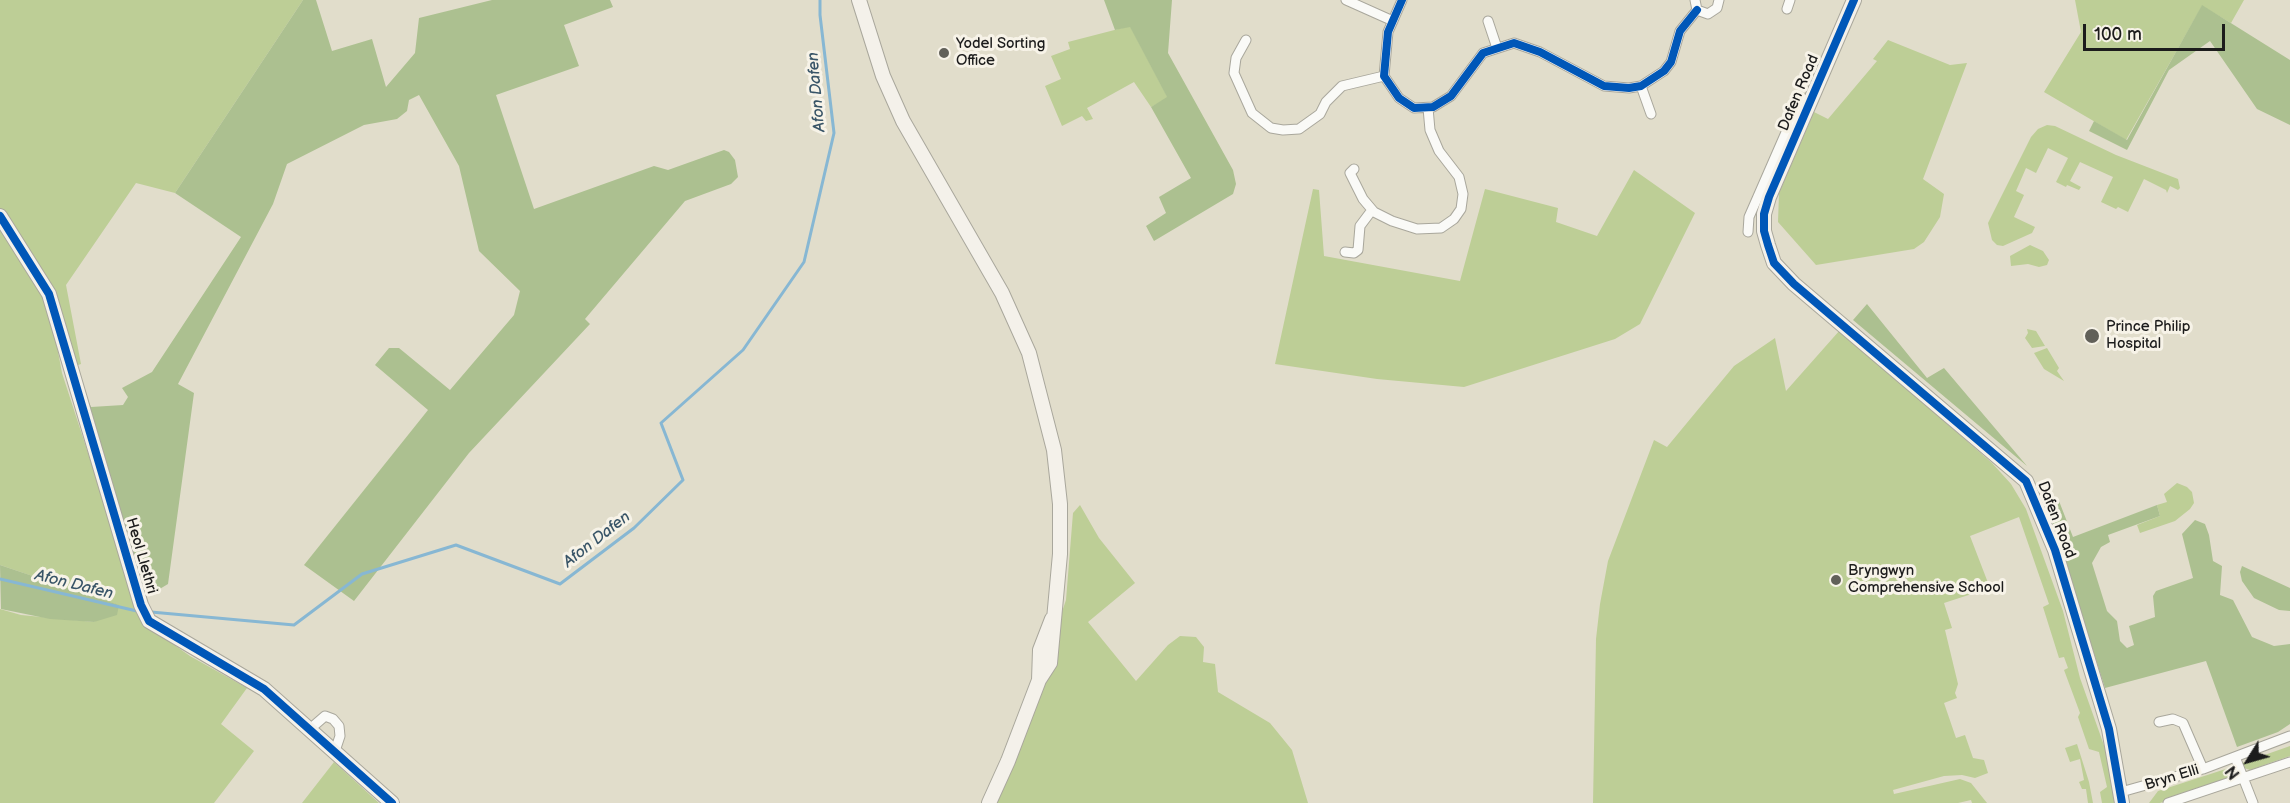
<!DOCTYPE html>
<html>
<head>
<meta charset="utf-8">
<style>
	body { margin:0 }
	#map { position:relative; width:2290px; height:803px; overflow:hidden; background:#e1ddcb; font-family:"Balsamiq Sans",sans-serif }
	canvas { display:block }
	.north { position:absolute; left:2218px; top:731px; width:60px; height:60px; -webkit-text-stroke:4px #f7f3e8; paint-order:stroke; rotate:233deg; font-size:16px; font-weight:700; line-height:24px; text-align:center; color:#1c1c1c }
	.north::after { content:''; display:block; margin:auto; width:21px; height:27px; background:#1c1c1c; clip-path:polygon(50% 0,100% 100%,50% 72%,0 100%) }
	.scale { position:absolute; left:2083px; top:24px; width:142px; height:27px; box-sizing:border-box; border:3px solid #1c1c1c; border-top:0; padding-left:8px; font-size:18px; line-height:21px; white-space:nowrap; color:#1c1c1c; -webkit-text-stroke:4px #f7f3e8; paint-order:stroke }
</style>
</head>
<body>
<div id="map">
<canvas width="2290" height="803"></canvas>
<div class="north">N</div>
<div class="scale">100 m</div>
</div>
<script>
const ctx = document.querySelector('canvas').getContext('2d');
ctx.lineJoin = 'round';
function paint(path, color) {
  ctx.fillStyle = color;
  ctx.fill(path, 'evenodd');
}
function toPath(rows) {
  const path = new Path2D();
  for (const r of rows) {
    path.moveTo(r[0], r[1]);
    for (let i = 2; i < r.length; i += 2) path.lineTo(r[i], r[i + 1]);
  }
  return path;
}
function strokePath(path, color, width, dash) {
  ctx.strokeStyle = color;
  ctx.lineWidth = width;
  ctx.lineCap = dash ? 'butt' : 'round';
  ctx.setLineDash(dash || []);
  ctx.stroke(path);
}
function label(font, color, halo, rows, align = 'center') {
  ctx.font = font + ' "Balsamiq Sans",sans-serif';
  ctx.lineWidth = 6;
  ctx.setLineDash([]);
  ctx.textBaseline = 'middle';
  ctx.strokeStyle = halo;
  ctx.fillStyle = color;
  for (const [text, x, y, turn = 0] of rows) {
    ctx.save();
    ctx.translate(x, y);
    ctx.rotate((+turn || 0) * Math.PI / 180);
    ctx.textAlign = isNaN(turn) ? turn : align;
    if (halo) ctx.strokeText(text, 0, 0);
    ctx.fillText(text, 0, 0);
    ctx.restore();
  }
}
const green = toPath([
	[0,0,303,0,175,193,136,183,66,285,81,364,70,368,49,294,0,216],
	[2075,0,2244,0,2231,23,2202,6,2126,140,2044,92,2081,32],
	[1130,26,1168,98,1151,107,1134,82,1087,108,1093,119,1086,121,1082,116,1062,126,1045,86,1061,79,1051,56,1070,49,1068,42],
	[1888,40,1950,65,1967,63,1923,179,1944,194,1940,217,1924,242,1914,249,1816,265,1778,222,1779,193,1814,112,1828,119,1877,61,1873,59],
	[2047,125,2055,126,2116,155,2178,179,2180,188,2178,190,2170,186,2167,193,2166,190,2144,179,2128,212,2118,207,2116,209,2101,202,2113,177,2080,162,2070,181,2081,187,2079,190,2067,185,2066,187,2056,182,2068,158,2048,148,2036,173,2026,168,2016,191,2024,195,2014,217,2035,227,2032,233,2003,246,1997,245,1992,240,1988,223,2031,137,2038,129],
	[1634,170,1695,213,1640,324,1615,339,1464,387,1377,379,1275,364,1313,189,1319,190,1324,256,1460,281,1485,189,1558,208,1556,222,1597,236],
	[0,223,43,294,54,330,62,373,124,564,150,628,190,656,247,688,221,724,254,751,214,803,0,803,0,609,21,615,94,622,118,605,0,565],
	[2030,245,2043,251,2049,260,2047,265,2039,267,2028,264,2011,266,2010,256],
	[2027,329,2036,331,2045,346,2032,348,2025,338,2028,333],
	[1840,330,1992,463,2011,484,2026,509,2063,611,2080,678,2106,751,2116,803,2102,803,2100,792,2107,787,2099,752,2089,749,2078,717,2080,713,2064,670,2068,668,2064,657,2059,658,2043,607,2049,604,2019,517,1970,536,1990,588,1944,603,1952,628,1945,630,1958,684,1955,693,1957,698,1944,703,1956,738,1965,735,1973,758,1984,760,1988,773,1975,778,1962,775,1944,776,1893,790,1894,794,1960,779,1971,783,1987,803,1972,803,1971,800,1958,803,1593,803,1596,639,1600,604,1608,561,1654,440,1667,447,1734,366,1775,338,1786,391],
	[2047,348,2059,368,2057,371,2064,381,2044,369,2034,353],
	[2177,483,2187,487,2192,492,2194,503,2190,509,2175,521,2140,533,2137,525,2160,516,2157,505,2167,502,2164,494],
	[1080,505,1099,538,1135,583,1088,622,1136,681,1168,645,1180,636,1196,637,1204,647,1203,662,1215,664,1218,692,1270,723,1292,750,1308,803,989,803,1039,680,1066,600,1073,513],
	[2077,744,2089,782,2093,803,2088,803,2086,789,2082,789,2079,782,2084,780,2080,759,2070,762,2065,748],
	[2290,746,2290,756,2250,770,2244,768,2242,763],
	[334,762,379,803,302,803],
	[2235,766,2236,772,2232,776,2160,803,2149,803,2158,791]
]);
const forest = toPath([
	[303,0,316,0,332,51,372,39,386,87,415,53,419,18,492,0,610,0,613,7,564,25,579,66,496,95,534,209,654,166,668,170,724,150,729,152,735,160,738,177,731,184,685,201,585,319,590,324,469,453,354,601,304,565,428,410,375,365,389,348,399,348,450,390,514,315,520,291,479,251,459,166,419,95,409,100,407,111,397,119,364,125,287,164,273,204,178,384,194,393,168,584,158,590,148,590,140,583,83,389,91,407,123,405,128,397,122,388,152,372,241,237,175,193],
	[1104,0,1172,0,1168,53,1233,170,1236,184,1233,194,1154,241,1146,226,1166,213,1159,197,1191,178,1151,107,1167,97,1130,27,1115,30],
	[2202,5,2290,60,2290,125,2257,109,2210,41,2169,70,2127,150,2089,131,2094,121,2127,140],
	[1867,304,1927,378,1944,368,2027,466,1853,320],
	[2059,501,2073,537,2157,505,2160,516,2108,535,2110,542,2101,547,2092,563,2107,611,2117,621,2120,641,2127,648,2134,645,2129,626,2155,617,2153,596,2156,591,2193,578,2182,534,2195,520,2205,524,2209,535,2213,561,2222,566,2220,595,2233,600,2252,637,2274,646,2290,644,2290,724,2278,732,2237,747,2206,661,2105,688,2047,505],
	[0,565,119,605,117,615,94,622,50,619,1,609],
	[2242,566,2290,588,2290,611,2279,610,2254,598,2242,581,2240,572]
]);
const stream = toPath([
	[0,579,141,612],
	[151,612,294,625,362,574,456,545,560,584,634,528,683,480,661,423,743,350,804,262,834,133,820,15,820,0]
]);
const street = toPath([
	[1346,0,1393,21],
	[1402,0,1388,32,1384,76,1399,98,1414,108,1433,107,1451,96,1483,53,1514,43,1540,52,1604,86,1629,88,1641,86,1664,71,1671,62,1680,31,1697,10],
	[1695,0,1697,10,1708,14,1717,8,1719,0],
	[1787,9,1790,0],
	[1488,21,1497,48],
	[1246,40,1236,58,1234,73,1252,113,1271,128,1283,130,1299,129,1320,114,1326,102,1342,86,1384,76],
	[1641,86,1651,114],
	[1354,169,1350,173,1363,199,1374,212,1392,221,1417,229,1441,228,1454,219,1461,209,1463,194,1459,177,1439,151,1430,130,1428,108],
	[1748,232,1749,217,1801,98,1810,102],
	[1345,252,1354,253,1358,250,1360,226,1372,210],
	[2159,722,2173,719,2183,723,2203,769],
	[310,729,325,716,333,719,339,726,340,736,335,751],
	[2235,757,2253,803],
	[2121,792,2203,769,2290,736],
	[2168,803,2290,762]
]);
const secondary = toPath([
	[859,0,883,76,903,121,1002,293,1029,353,1054,450,1060,504,1060,554,1050,663,1039,680,1008,761,989,803],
	[1854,0,1769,197,1764,214,1764,231,1768,245,1774,263,1794,284,2026,481,2055,550,2109,729,2122,803],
	[0,216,49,294,141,605,149,621,264,689,392,803],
	[1039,680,1040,650,1052,619]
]);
const cycleway = toPath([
	[1402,0,1388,32,1384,76,1399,98,1414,108,1433,107,1451,96,1483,53,1514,43,1540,52,1604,86,1629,88,1641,86,1664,71,1671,62,1680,31,1697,10],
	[1854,0,1769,197,1764,214,1764,231,1768,245,1774,263,1794,284,2026,481,2055,550,2109,729,2122,803],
	[0,216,49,294,141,605,149,621,264,689,392,803]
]);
const markers = [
	[944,53,6,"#616059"],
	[2092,336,8,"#616059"],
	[1836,580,6,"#616059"]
];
const poiNames = [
	["Yodel Sorting",956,44],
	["Office",956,61],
	["Prince Philip",2106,327],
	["Hospital",2106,344],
	["Bryngwyn",1848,571],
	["Comprehensive School",1848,588]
];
const streetNames = [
	["Dafen Road",1799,93,-67],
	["Dafen Road",2056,520,69],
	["Heol Llethri",141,556,74],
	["Bryn Elli",2172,778,-17]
];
const waterNames = [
	["Afon Dafen",817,92,-95],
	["Afon Dafen",597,540,-38],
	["Afon Dafen",74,585,14]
];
paint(green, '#bdce96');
paint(forest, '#acc090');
strokePath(stream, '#87b7d3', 3);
strokePath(street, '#a9a79c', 11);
strokePath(secondary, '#a9a79c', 16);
strokePath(street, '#fafaf7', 9);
strokePath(secondary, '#f4f1ea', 14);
strokePath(cycleway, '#0057b8', 8);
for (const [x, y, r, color] of markers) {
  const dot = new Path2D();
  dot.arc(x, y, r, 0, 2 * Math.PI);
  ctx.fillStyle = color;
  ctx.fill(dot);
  strokePath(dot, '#f7f3e8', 2);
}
label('15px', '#1c1c1c', '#f7f3e8', poiNames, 'left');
label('15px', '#1c1c1c', '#f7f3e8', streetNames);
label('italic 16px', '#385467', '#f7f3e8', waterNames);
</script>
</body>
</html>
